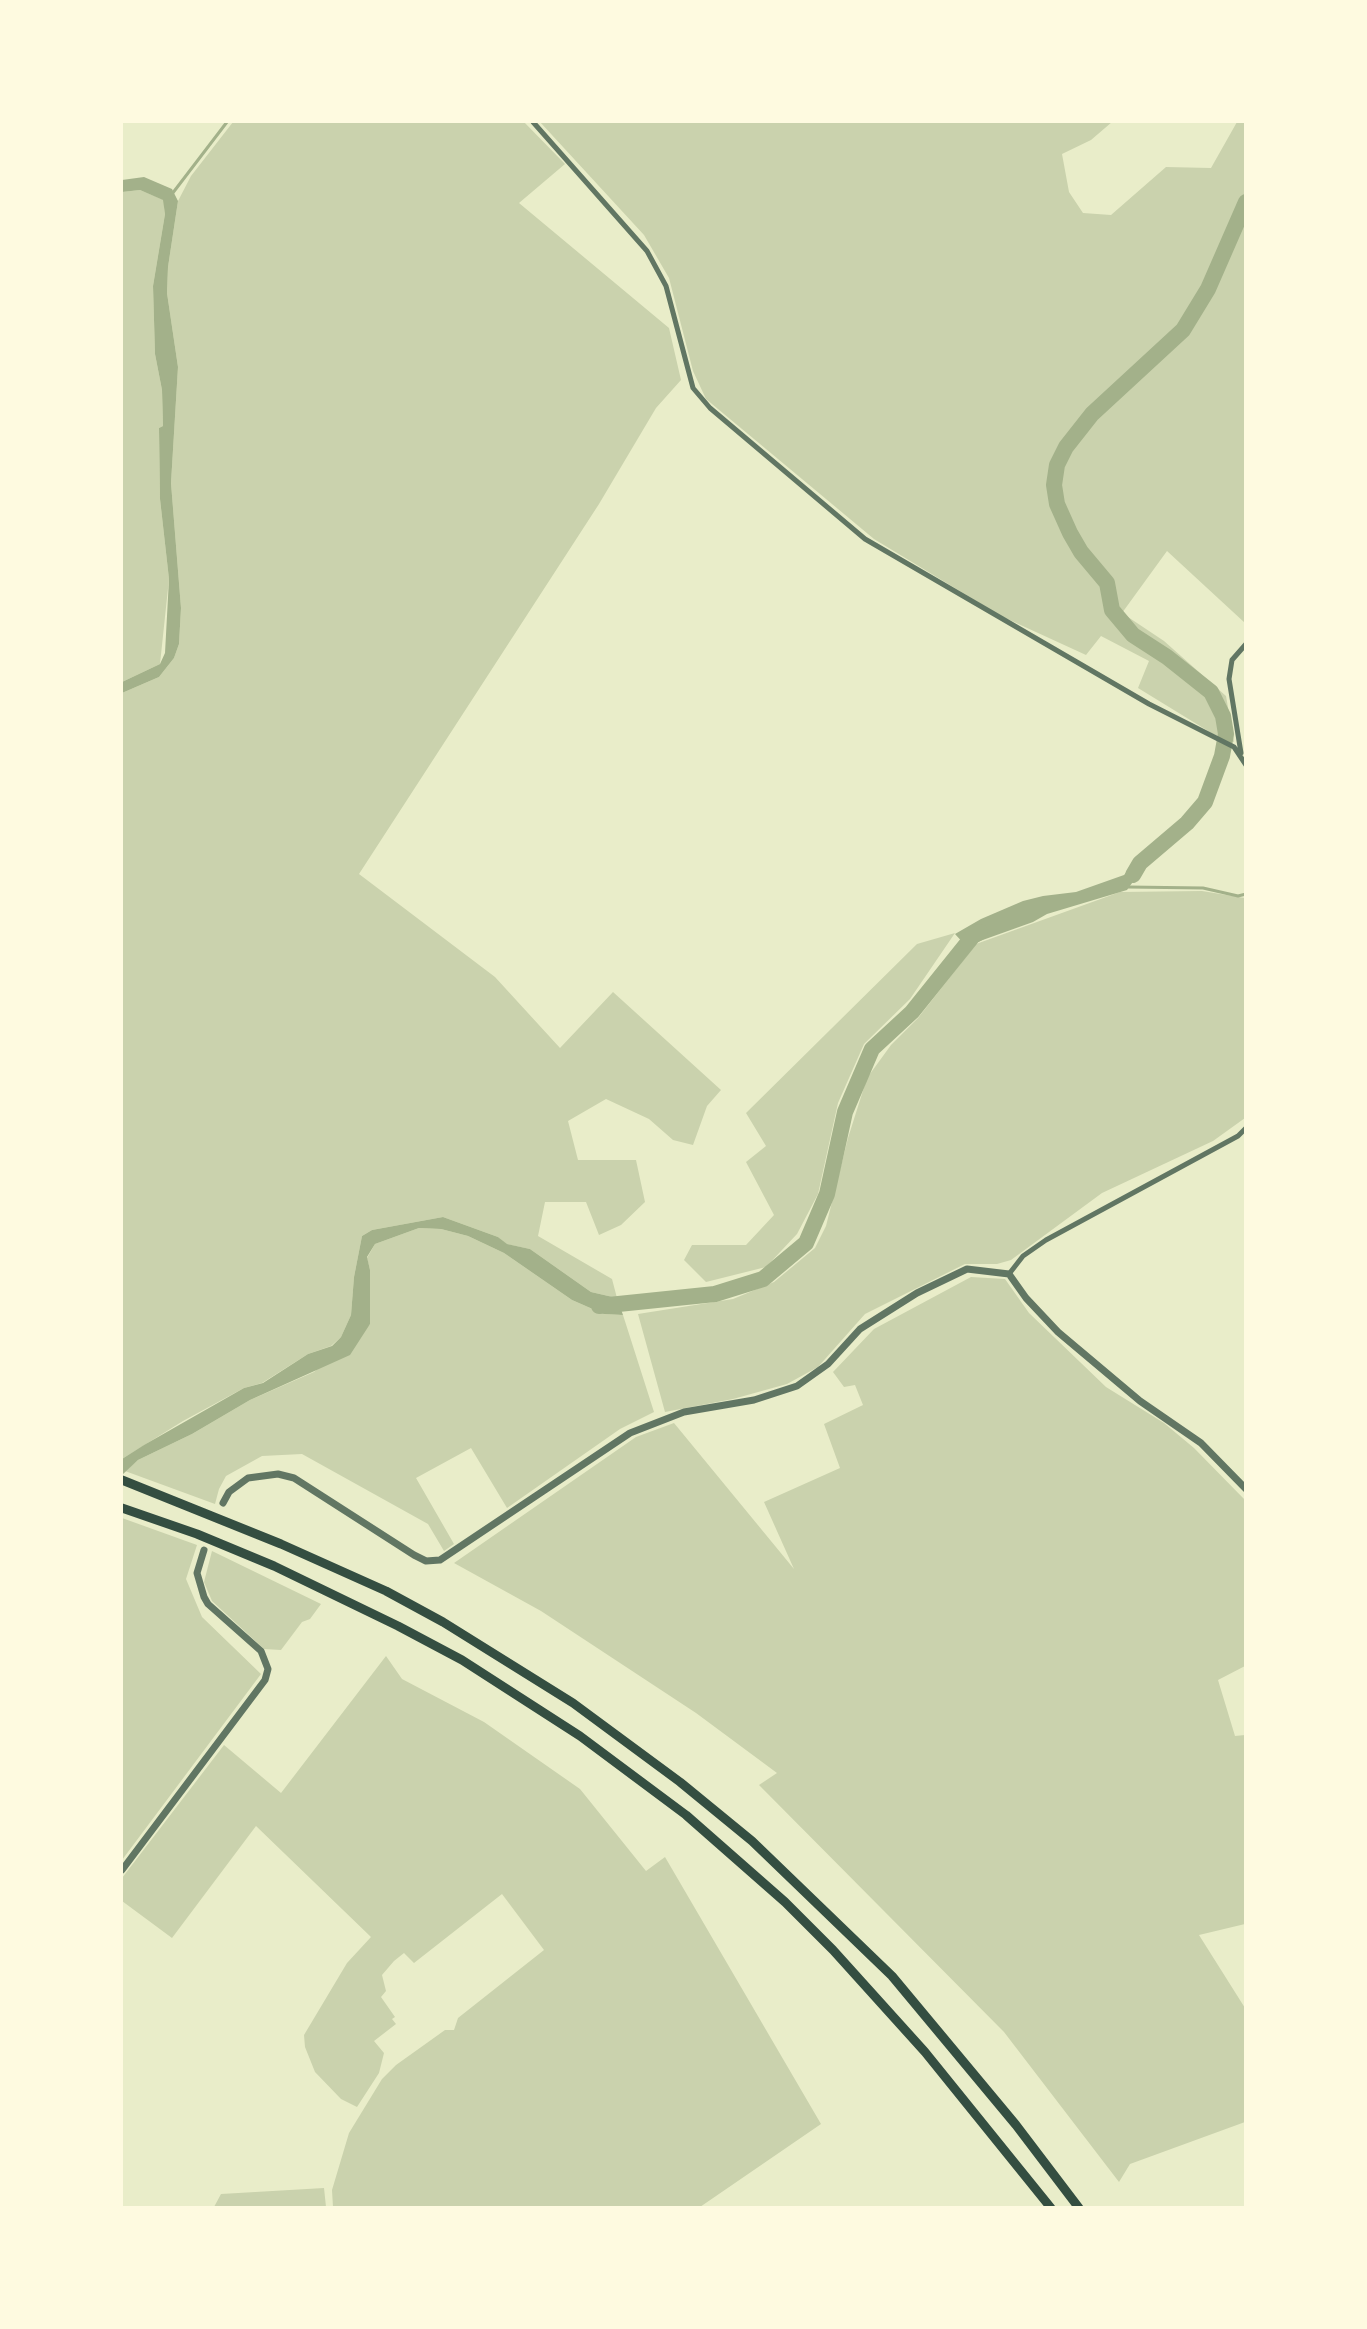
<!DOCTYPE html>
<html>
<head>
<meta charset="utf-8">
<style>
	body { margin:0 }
	#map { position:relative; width:1367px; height:2329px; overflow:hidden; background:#e9edc9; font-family:Arial,sans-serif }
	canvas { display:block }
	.frame { position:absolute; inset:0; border:123px solid #fefae0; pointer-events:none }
</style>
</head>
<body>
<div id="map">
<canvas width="1367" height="2329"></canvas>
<div class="frame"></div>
</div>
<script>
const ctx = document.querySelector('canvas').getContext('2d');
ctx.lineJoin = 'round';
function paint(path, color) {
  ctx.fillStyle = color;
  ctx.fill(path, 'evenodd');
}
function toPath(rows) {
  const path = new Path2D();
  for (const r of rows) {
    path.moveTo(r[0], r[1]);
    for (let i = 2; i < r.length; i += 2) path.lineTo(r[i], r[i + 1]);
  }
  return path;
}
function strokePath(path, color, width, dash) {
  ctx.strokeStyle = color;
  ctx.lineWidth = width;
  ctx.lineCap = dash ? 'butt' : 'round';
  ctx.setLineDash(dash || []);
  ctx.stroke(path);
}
const green = toPath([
	[233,122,524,122,565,164,519,203,669,328,681,380,656,408,599,504,359,874,495,977,560,1048,613,992,721,1090,707,1106,693,1145,673,1140,649,1119,606,1099,568,1121,578,1160,636,1160,645,1202,621,1225,599,1235,586,1202,545,1202,538,1236,612,1279,617,1298,591,1292,530,1249,506,1244,498,1237,443,1217,372,1230,362,1236,354,1277,351,1315,341,1337,331,1346,308,1354,262,1383,244,1388,183,1421,122,1459,122,693,159,677,174,658,179,644,181,608,171,483,178,367,167,293,168,267,178,201,191,176],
	[540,122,1112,122,1091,140,1062,154,1069,192,1083,213,1111,215,1166,167,1211,168,1237,122,1245,122,1245,623,1167,551,1122,613,1164,641,1226,696,1234,742,1213,734,1138,688,1149,661,1101,636,1086,655,1001,616,874,539,706,399,693,371,669,278,644,235],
	[140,190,164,200,165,214,153,286,155,354,162,390,163,426,159,428,160,499,169,579,160,664,122,682,122,192],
	[1202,891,1245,898,1245,1118,1213,1141,1102,1193,1011,1260,997,1264,965,1264,865,1314,818,1367,787,1384,733,1399,665,1412,638,1314,733,1299,774,1282,815,1248,826,1226,848,1138,867,1078,891,1045,918,1018,976,944,1120,892],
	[955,933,910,999,864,1044,838,1103,818,1194,797,1234,766,1267,706,1282,684,1260,692,1245,746,1245,774,1215,746,1162,766,1146,746,1113,917,944],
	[419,1228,441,1229,468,1236,504,1253,572,1300,604,1314,623,1315,654,1412,620,1429,507,1508,471,1448,416,1478,454,1544,444,1551,428,1524,302,1454,262,1456,226,1476,219,1489,215,1504,125,1471,138,1460,192,1434,250,1400,314,1372,370,1324,370,1270,367,1258,375,1244],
	[971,1277,1005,1279,1029,1313,1106,1387,1164,1423,1194,1448,1245,1500,1245,1666,1218,1680,1235,1736,1245,1735,1245,1924,1199,1935,1245,2008,1245,2122,1130,2164,1119,2182,1004,2032,759,1785,777,1773,696,1713,541,1611,454,1563,636,1437,674,1423,794,1569,764,1502,840,1468,824,1424,863,1405,855,1385,844,1387,833,1372,874,1329],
	[122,1518,197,1545,186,1579,202,1617,261,1674,122,1860],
	[212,1551,321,1604,310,1619,302,1622,281,1650,264,1649,212,1601,204,1582],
	[386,1656,402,1679,484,1722,580,1789,646,1871,665,1857,821,2124,700,2207,333,2207,332,2190,349,2133,382,2079,396,2065,445,2030,454,2030,458,2018,544,1950,502,1894,414,1963,404,1953,394,1961,382,1975,386,1991,381,1997,395,2017,392,2019,396,2024,374,2041,384,2053,379,2073,357,2107,341,2099,315,2072,305,2047,304,2035,347,1963,371,1937,256,1826,172,1938,122,1901,122,1878,224,1745,281,1793],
	[324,2188,326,2207,214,2207,221,2194]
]);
const water = toPath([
	[144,177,172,189,178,201,168,267,167,293,178,367,171,483,181,608,179,644,174,658,159,677,122,693,122,682,160,664,165,653,169,579,160,499,159,428,163,426,162,390,155,354,153,286,165,214,163,200,140,190,122,192,122,180],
	[1142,855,1148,861,1127,890,1047,914,1033,922,966,946,955,934,981,919,1023,901,1043,896,1076,892,1124,875],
	[443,1217,498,1237,507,1244,530,1249,591,1292,617,1298,623,1315,604,1314,572,1300,504,1253,468,1236,441,1229,419,1228,375,1244,367,1257,370,1270,370,1324,350,1355,250,1400,192,1434,138,1460,122,1475,122,1459,144,1445,244,1388,263,1383,308,1354,332,1346,341,1337,351,1315,354,1277,362,1236,372,1230]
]);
const stream = toPath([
	[172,194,227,122],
	[1128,887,1203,888,1238,896,1246,894]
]);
const river = toPath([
	[1133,875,1140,863,1187,823,1205,802,1222,756,1226,734,1223,716,1211,692,1167,657,1133,635,1112,610,1107,583,1081,552,1070,533,1057,504,1054,485,1057,465,1066,447,1092,414,1183,330,1208,289,1246,202],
	[599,1306,715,1294,763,1279,806,1243,827,1194,845,1112,872,1049,912,1012,973,936,980,932]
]);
const minor = toPath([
	[533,122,647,251,666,286,693,388,710,408,865,539,1149,704,1234,747,1246,765],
	[1241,753,1229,679,1232,660,1246,644],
	[1009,1274,1023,1256,1046,1240,1238,1136,1246,1128]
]);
const tertiary = toPath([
	[223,1503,229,1492,248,1478,278,1474,294,1478,414,1555,426,1561,440,1560,630,1433,684,1412,754,1400,797,1386,828,1364,860,1329,917,1293,967,1269,1009,1274,1026,1298,1058,1332,1140,1401,1201,1443,1246,1489],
	[122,1870,265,1680,268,1669,261,1651,208,1604,204,1597,197,1573,204,1550]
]);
const motorway = toPath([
	[122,1480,281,1544,386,1591,443,1622,573,1703,680,1782,752,1841,892,1976,1016,2125,1079,2208],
	[122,1508,197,1534,274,1566,398,1626,462,1660,580,1736,686,1815,785,1902,833,1950,925,2052,1051,2208]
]);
paint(green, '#cad2ad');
paint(water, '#a3b18a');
strokePath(stream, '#a3b18a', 3);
strokePath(river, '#a3b18a', 16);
strokePath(minor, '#617663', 5);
strokePath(tertiary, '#617663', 7);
strokePath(motorway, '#344e41', 9);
</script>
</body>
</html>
